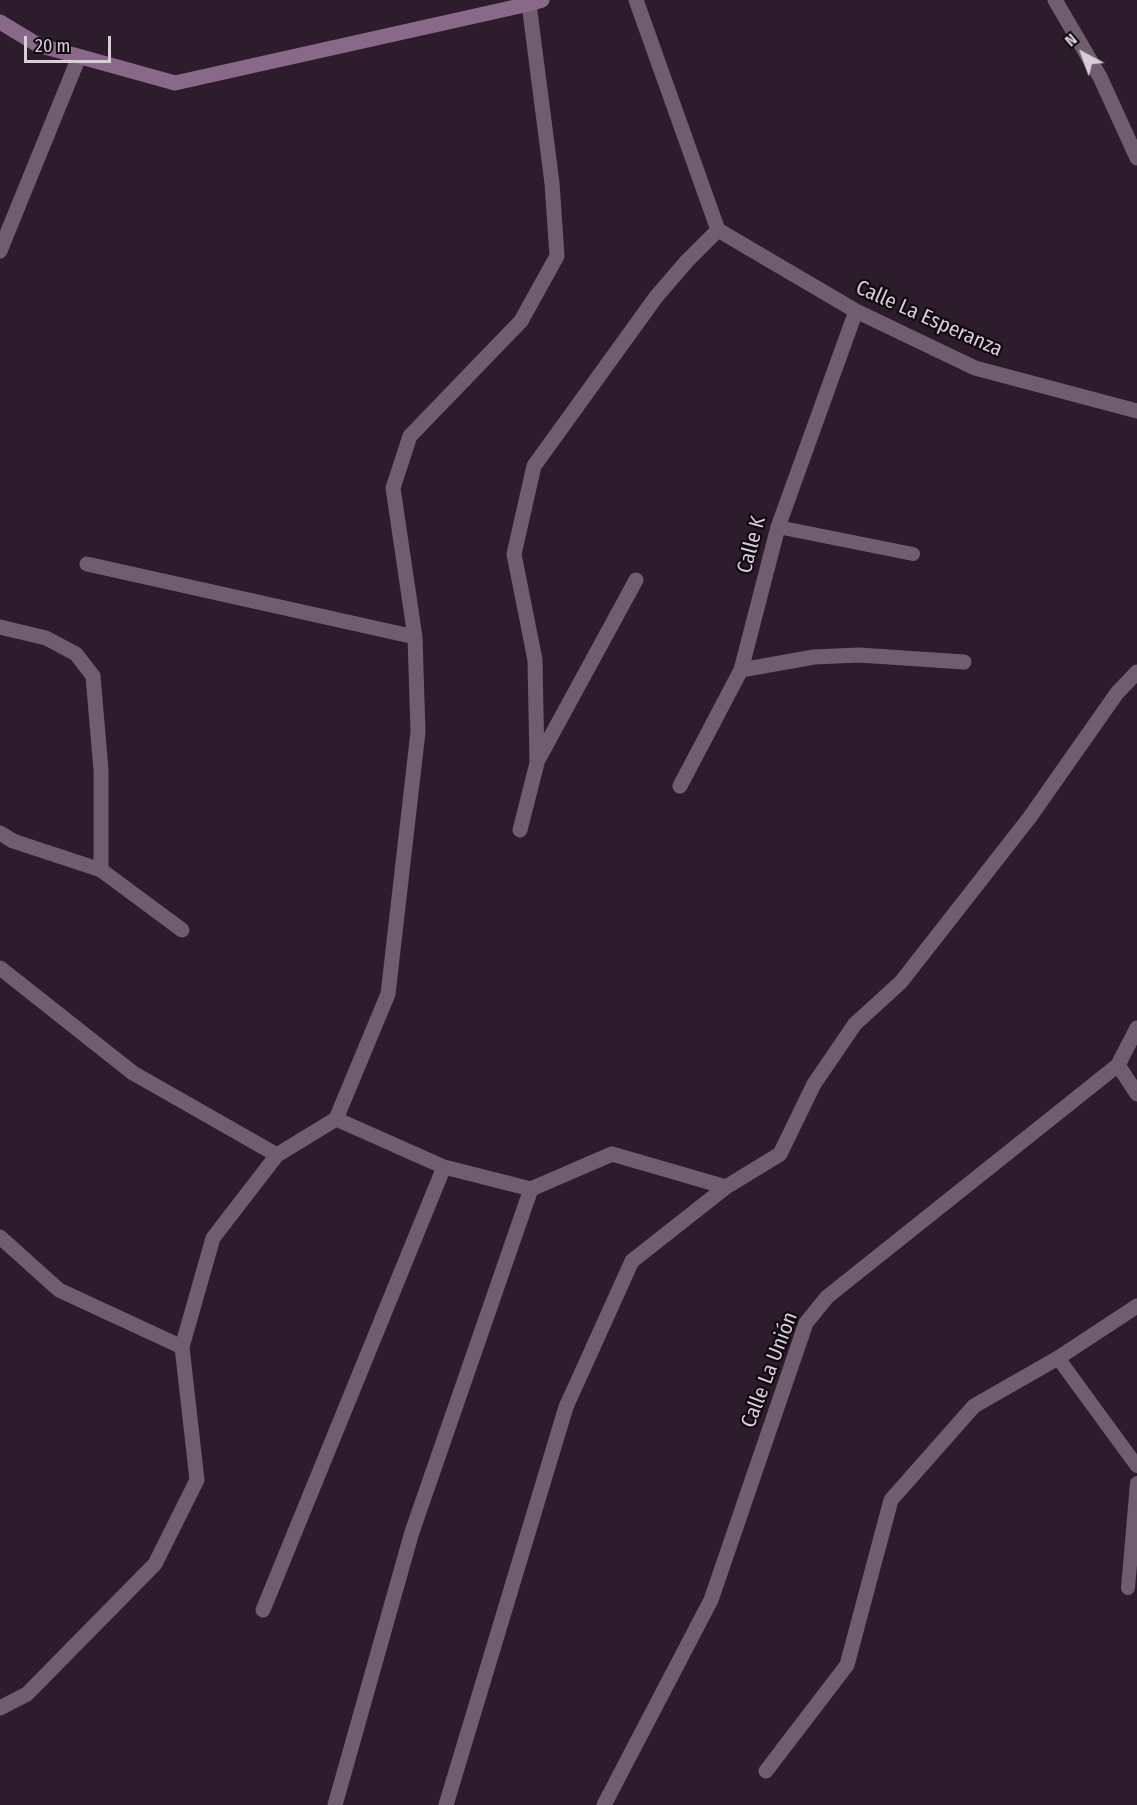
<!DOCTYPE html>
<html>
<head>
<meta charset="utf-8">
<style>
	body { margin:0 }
	#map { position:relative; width:1137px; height:1805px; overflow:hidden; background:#2d1c2c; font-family:"Fira Sans Condensed",sans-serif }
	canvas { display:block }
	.north { position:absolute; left:1053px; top:24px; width:60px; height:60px; -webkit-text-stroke:4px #110910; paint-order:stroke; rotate:319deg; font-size:16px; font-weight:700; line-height:24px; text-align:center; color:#d9cdd8 }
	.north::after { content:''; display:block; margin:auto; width:21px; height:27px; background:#d9cdd8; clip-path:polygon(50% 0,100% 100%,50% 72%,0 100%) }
	.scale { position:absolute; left:24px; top:36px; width:87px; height:27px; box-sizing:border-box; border:3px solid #d9cdd8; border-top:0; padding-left:8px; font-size:18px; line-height:21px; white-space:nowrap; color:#d9cdd8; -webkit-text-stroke:4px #110910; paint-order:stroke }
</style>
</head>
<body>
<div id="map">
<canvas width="1137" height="1805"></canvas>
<div class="north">N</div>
<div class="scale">20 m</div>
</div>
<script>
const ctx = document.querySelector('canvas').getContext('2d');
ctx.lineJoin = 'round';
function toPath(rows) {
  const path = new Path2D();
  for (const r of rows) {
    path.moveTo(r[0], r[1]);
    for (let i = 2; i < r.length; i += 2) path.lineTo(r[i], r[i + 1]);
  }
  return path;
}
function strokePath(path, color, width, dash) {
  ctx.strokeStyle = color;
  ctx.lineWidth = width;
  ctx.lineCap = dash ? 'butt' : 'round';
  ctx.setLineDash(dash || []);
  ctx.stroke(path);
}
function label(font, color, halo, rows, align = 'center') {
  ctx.font = font + ' "Fira Sans Condensed",sans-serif';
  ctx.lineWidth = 4.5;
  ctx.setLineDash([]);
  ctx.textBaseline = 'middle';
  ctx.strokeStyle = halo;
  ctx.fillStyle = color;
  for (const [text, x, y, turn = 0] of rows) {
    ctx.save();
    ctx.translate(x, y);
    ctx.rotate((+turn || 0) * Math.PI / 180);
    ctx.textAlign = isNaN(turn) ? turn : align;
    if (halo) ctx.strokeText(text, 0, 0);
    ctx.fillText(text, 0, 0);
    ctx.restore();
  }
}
const lane = toPath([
	[778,527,913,554],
	[1058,1358,1137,1466],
	[1128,1588,1137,1483]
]);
const street = toPath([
	[636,0,718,230],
	[1055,0,1100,77,1137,158],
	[718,230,856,311,975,368,1137,411],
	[0,251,79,57],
	[87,564,415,637],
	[0,627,46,638,76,654,93,676,101,770,101,870],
	[741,670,814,657,859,655,964,662],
	[538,760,636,580],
	[680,786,741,670,778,527,856,311],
	[520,830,537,763,535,660,514,554,534,466,656,297,687,261,718,230],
	[0,833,13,841,101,870,182,930],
	[0,968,133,1073,277,1155],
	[1118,1065,1137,1094],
	[336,1119,444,1167,531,1189,612,1154,726,1187,780,1154,814,1084,855,1024,901,982,1030,817,1117,693,1137,672],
	[0,1237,59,1290,182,1347],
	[263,1610,444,1167],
	[0,1708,27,1694,155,1564,197,1480,182,1347,213,1238,277,1155,336,1119,388,994,418,732,415,637,393,488,410,436,521,321,557,256,552,183,529,4],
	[766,1771,847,1665,891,1500,974,1406,1058,1358,1137,1306],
	[335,1805,412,1532,531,1189],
	[446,1805,566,1407,632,1261,726,1187],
	[604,1805,711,1600,806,1323,827,1297,1118,1065,1137,1028]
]);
const secondary = toPath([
	[0,22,38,45,175,83,529,4,542,0]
]);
const streetNames = [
	["Calle La Esperanza",929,319,24],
	["Calle K",752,545,-75],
	["Calle La Unión",770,1370,-69]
];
strokePath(lane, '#715d70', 14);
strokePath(street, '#715d70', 15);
strokePath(secondary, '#896988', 15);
label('21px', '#d9cdd8', '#110910', streetNames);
</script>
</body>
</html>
